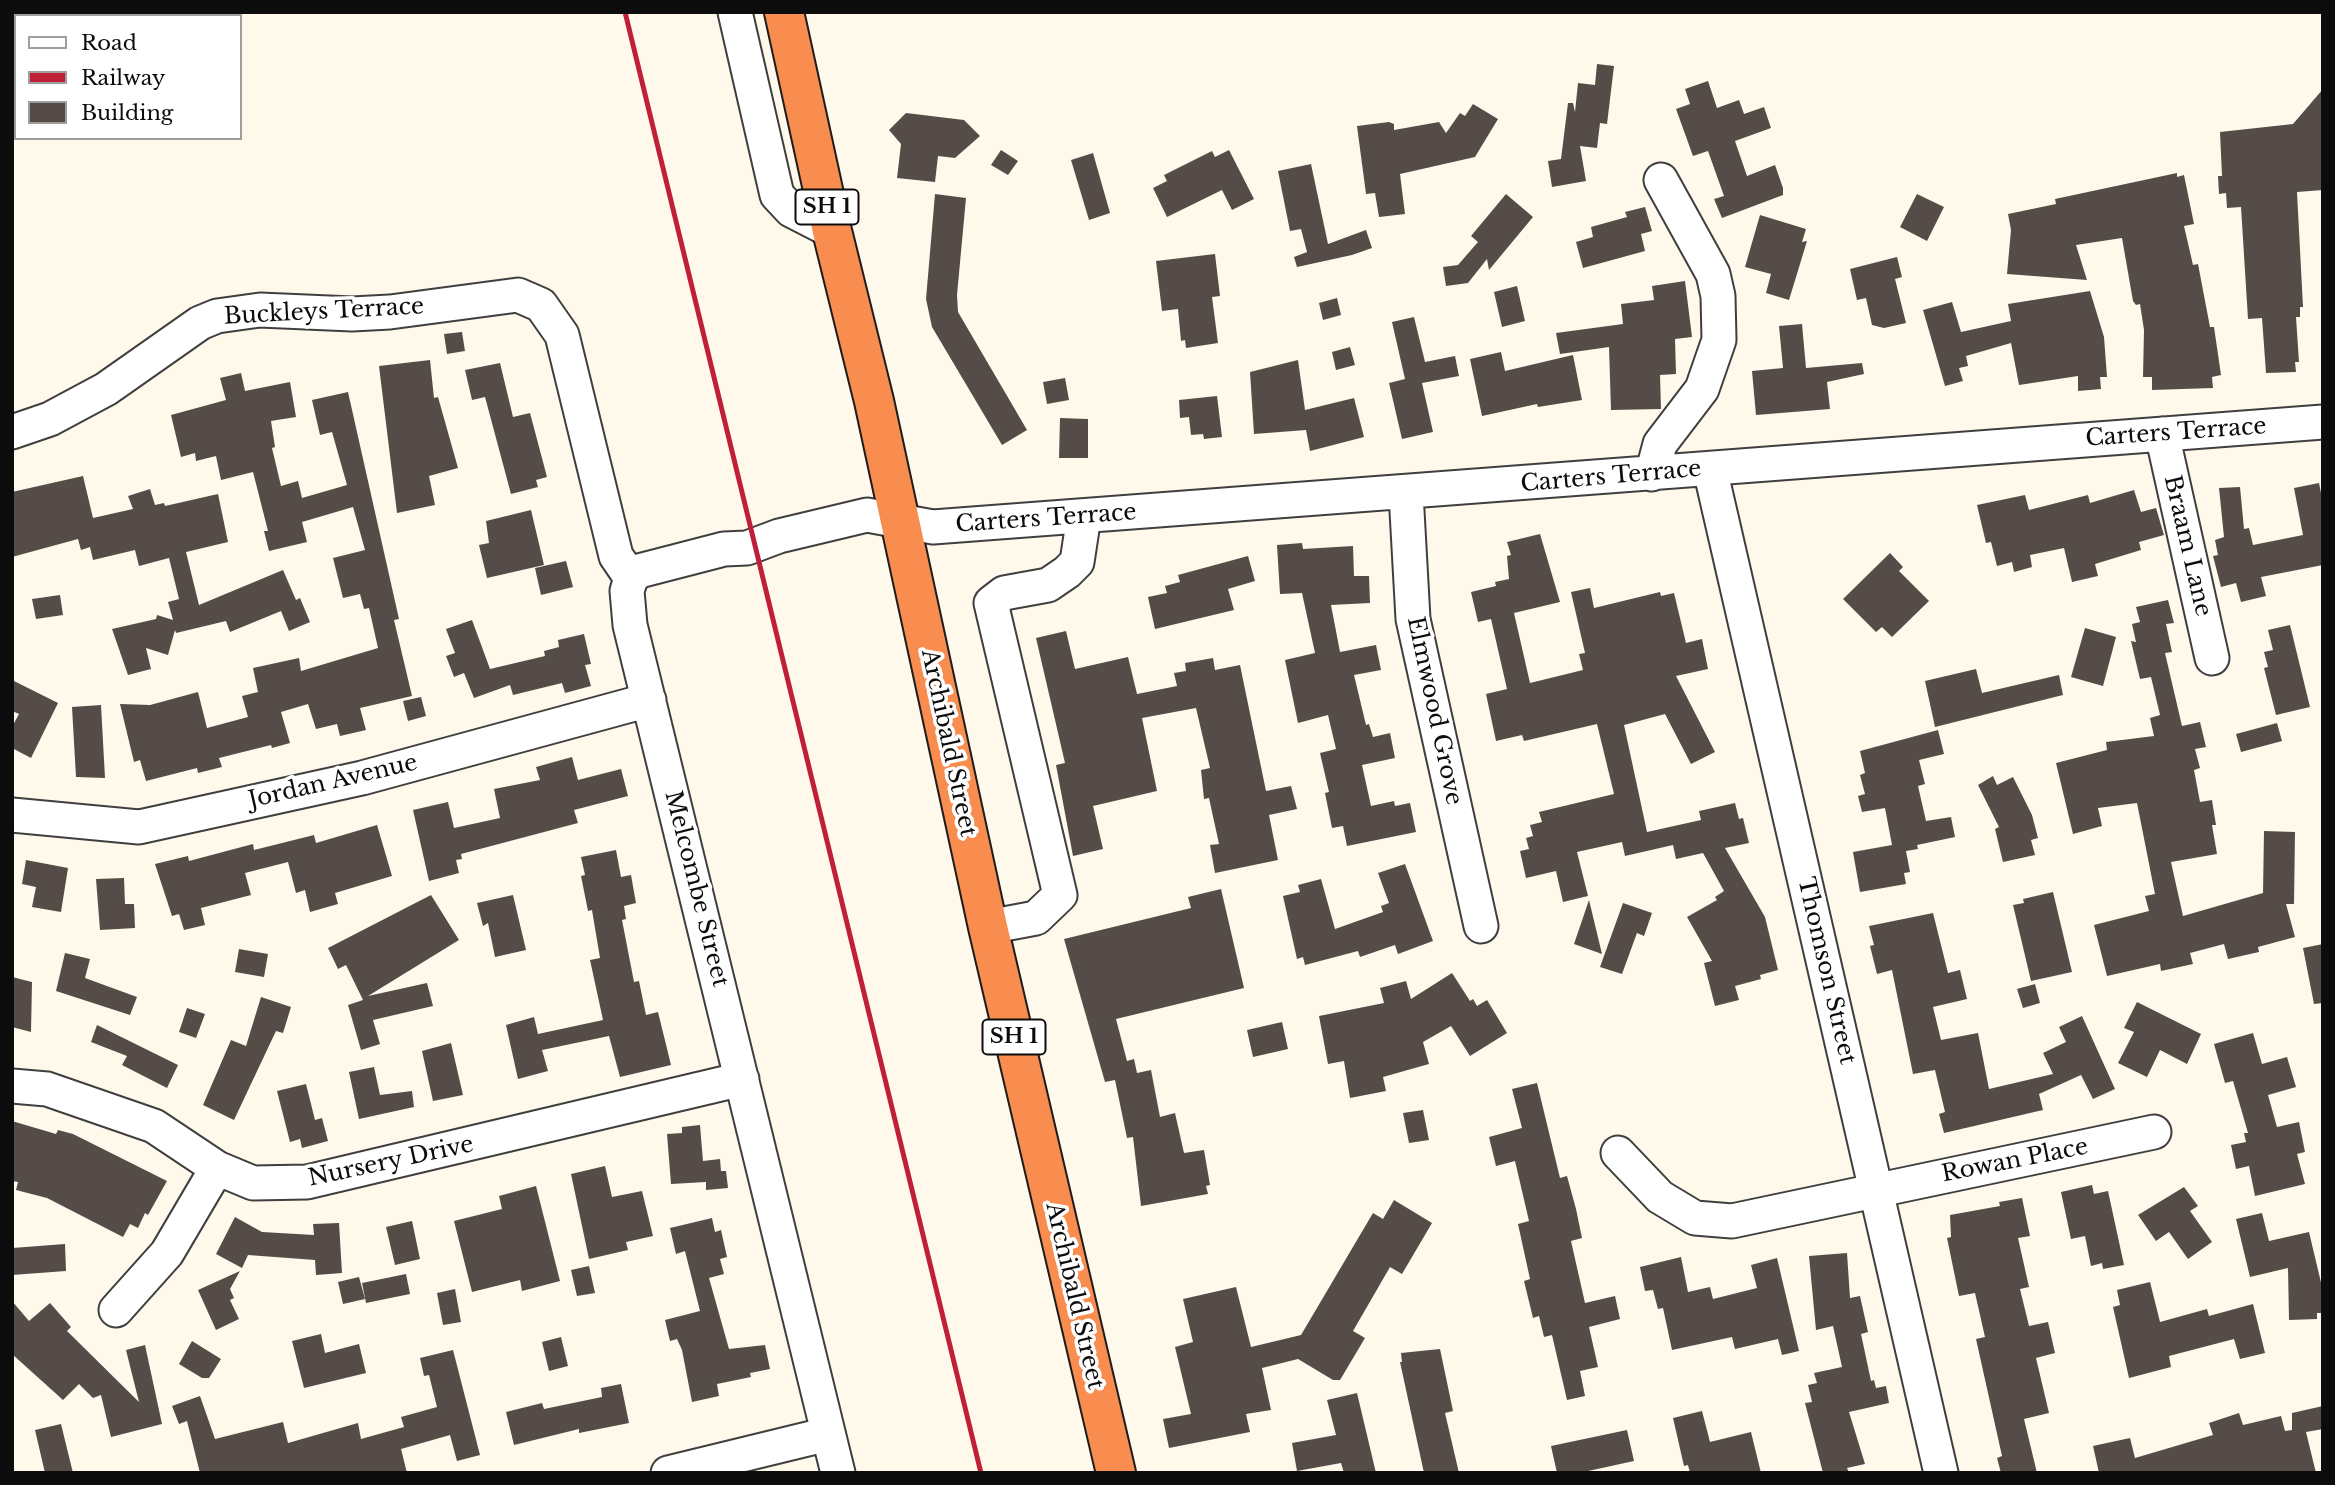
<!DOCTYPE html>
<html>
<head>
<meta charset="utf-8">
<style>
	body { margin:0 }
	#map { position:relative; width:2335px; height:1485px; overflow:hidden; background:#fff9eb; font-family:"Libre Baskerville",serif }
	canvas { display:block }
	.frame { position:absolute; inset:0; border:14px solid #0c0c0c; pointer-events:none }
	.legend { position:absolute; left:14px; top:14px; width:228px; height:126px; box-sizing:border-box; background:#fff; border:2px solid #9e9e9e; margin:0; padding:9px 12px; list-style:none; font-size:21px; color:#0c0c0c }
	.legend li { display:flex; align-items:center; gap:14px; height:35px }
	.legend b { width:35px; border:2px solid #9e9e9e }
</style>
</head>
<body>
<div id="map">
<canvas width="2335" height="1485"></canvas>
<div class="frame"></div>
<ul class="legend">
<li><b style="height:9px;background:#fff"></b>Road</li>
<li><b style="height:9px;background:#c02037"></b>Railway</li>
<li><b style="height:19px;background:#554c48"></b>Building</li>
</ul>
</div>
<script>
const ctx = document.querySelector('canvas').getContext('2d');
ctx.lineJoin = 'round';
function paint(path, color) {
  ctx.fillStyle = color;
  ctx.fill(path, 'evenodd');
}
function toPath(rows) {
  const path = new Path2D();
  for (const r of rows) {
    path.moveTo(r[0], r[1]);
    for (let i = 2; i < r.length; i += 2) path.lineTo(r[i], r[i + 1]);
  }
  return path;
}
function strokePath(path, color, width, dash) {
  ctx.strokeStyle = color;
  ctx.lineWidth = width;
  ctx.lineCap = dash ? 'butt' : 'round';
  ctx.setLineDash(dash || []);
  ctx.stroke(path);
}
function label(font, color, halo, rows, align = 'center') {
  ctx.font = font + ' "Libre Baskerville",serif';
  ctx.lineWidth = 7;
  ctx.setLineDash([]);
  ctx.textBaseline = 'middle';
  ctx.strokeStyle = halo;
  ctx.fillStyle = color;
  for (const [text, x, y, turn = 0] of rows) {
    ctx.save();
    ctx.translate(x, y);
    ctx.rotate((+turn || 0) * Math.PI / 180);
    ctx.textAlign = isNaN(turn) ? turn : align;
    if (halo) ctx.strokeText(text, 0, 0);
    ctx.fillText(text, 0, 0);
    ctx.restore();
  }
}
const building = toPath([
	[1597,64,1614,66,1607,124,1600,123,1597,148,1580,146,1586,181,1552,187,1548,161,1561,159,1568,103,1573,103,1575,112,1578,83,1595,85],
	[1708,81,1717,108,1739,100,1744,114,1764,107,1771,128,1735,141,1747,176,1775,165,1783,188,1783,195,1722,218,1714,199,1724,196,1708,151,1693,156,1676,109,1690,104,1685,89],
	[2323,89,2323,190,2297,192,2303,307,2300,307,2300,317,2296,317,2299,362,2295,362,2296,372,2266,373,2262,318,2248,319,2241,207,2227,208,2226,193,2219,194,2218,176,2222,176,2220,132,2293,124],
	[1473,104,1498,119,1475,157,1400,174,1405,214,1379,217,1375,193,1366,194,1357,126,1389,122,1394,124,1394,130,1439,122,1446,133,1460,113,1465,116],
	[906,113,964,120,980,136,955,158,938,156,935,182,897,178,901,144,889,130],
	[1001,150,1018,161,1008,175,991,165],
	[1229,150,1254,199,1232,210,1222,190,1167,217,1153,188,1167,181,1164,175,1212,151,1215,157],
	[1093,153,1110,213,1089,220,1071,160],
	[1311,164,1328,244,1366,230,1372,248,1352,255,1297,267,1294,257,1307,252,1301,229,1290,231,1278,171],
	[2177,173,2177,177,2184,175,2194,224,2184,226,2193,265,2198,264,2210,327,2214,327,2221,375,2212,377,2213,388,2152,390,2152,377,2143,377,2144,330,2140,304,2136,305,2133,301,2122,238,2076,245,2087,280,2007,274,2011,230,2008,214,2056,204,2055,199],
	[935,194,966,198,957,295,958,312,1027,430,1002,445,932,327,926,299],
	[1506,194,1533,217,1489,270,1487,259,1468,283,1446,286,1443,267,1458,265,1478,242,1471,236],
	[1917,194,1944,207,1927,241,1900,227],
	[1645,207,1652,231,1641,234,1645,251,1583,268,1576,242,1593,237,1591,227,1627,217,1625,212],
	[1760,215,1806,229,1802,242,1807,241,1789,300,1766,293,1771,274,1745,267],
	[1215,254,1220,296,1212,297,1218,343,1186,348,1185,340,1181,341,1178,309,1162,311,1156,261],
	[1897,257,1902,277,1895,279,1906,323,1884,328,1872,325,1866,298,1857,300,1850,269],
	[1685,281,1692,337,1675,339,1676,374,1660,375,1661,409,1611,410,1609,347,1560,354,1556,333,1623,324,1621,304,1654,300,1652,286],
	[1517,286,1525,321,1502,327,1494,292],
	[2090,291,2104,337,2107,377,2100,377,2101,389,2078,391,2078,376,2019,385,2011,343,1966,356,1968,366,1959,368,1963,381,1945,386,1923,310,1952,302,1961,332,2011,321,2008,304],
	[1337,298,1341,315,1323,320,1319,303],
	[1414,317,1425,362,1455,356,1459,376,1422,383,1433,432,1402,439,1389,383,1405,379,1392,322],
	[1802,324,1806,368,1862,363,1864,374,1827,382,1830,409,1756,415,1752,371,1783,368,1779,326],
	[462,332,465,351,447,354,444,334],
	[1350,347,1355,365,1336,370,1332,352],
	[1501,352,1505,371,1573,355,1582,400,1538,407,1537,404,1482,416,1470,359],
	[430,360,434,398,438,397,458,468,429,476,435,505,397,513,379,366],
	[1298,360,1305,410,1354,398,1364,437,1310,451,1306,430,1254,434,1250,372],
	[500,363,513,417,530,413,547,477,536,480,538,487,511,494,485,397,472,400,465,370],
	[241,373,245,391,290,382,296,417,271,421,275,447,272,448,281,486,298,481,302,498,347,485,332,432,320,435,312,400,348,392,399,619,394,620,412,696,360,708,366,730,340,736,337,724,316,729,308,704,281,712,290,743,272,748,271,745,219,758,222,767,198,773,197,768,146,781,140,760,134,762,120,704,150,705,198,692,207,728,248,717,242,696,258,692,253,668,299,658,301,671,378,648,369,608,364,609,360,594,343,598,333,558,365,550,353,507,302,522,307,542,269,551,264,531,268,531,253,472,221,480,216,456,196,461,195,453,181,457,171,415,226,400,220,378],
	[1065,378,1069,400,1047,404,1043,382],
	[1217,396,1222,437,1204,439,1203,434,1191,435,1189,417,1180,418,1179,400],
	[1060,418,1088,419,1088,458,1059,458],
	[83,476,93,518,133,509,128,496,150,489,155,505,164,503,165,506,218,494,228,542,186,552,199,605,283,570,296,600,300,598,310,622,289,631,281,611,230,632,226,621,176,633,175,630,168,655,146,648,151,669,128,675,112,629,156,619,157,615,173,620,168,602,179,599,169,558,139,566,135,550,93,560,90,547,81,550,78,539,12,557,12,492],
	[2319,483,2323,503,2323,565,2261,577,2266,596,2241,602,2236,583,2221,587,2213,556,2218,555,2215,540,2224,537,2219,488,2240,487,2244,529,2249,528,2253,545,2303,535,2294,488],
	[2134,490,2141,512,2156,508,2164,535,2139,542,2141,550,2095,564,2098,576,2072,582,2064,548,2030,555,2032,567,2014,572,2012,562,1997,566,1991,542,1986,543,1977,505,2025,495,2029,510,2088,495,2090,503],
	[531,510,544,565,487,578,479,545,489,543,486,521],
	[1540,534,1560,602,1514,613,1530,683,1583,670,1579,654,1585,653,1571,592,1590,588,1594,608,1660,592,1661,596,1674,593,1686,643,1702,639,1708,669,1676,676,1715,752,1691,764,1665,714,1624,725,1647,832,1701,820,1699,811,1735,803,1739,819,1743,818,1749,843,1725,848,1765,917,1778,970,1760,975,1761,979,1735,986,1739,1000,1715,1006,1704,963,1712,961,1687,917,1717,900,1715,897,1724,891,1703,853,1676,859,1673,845,1625,856,1622,842,1577,852,1588,896,1563,902,1556,871,1526,878,1520,851,1529,849,1526,838,1533,836,1530,825,1542,822,1539,812,1614,794,1597,724,1524,741,1522,735,1496,741,1486,694,1507,689,1491,619,1478,622,1471,592,1496,586,1495,582,1509,579,1507,556,1511,555,1507,542],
	[1302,543,1303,549,1353,546,1354,576,1369,576,1370,603,1331,605,1340,652,1376,645,1381,670,1354,675,1366,725,1369,724,1373,737,1390,733,1395,758,1362,765,1371,806,1394,801,1395,806,1410,803,1416,832,1347,846,1343,826,1332,828,1325,793,1329,792,1320,753,1336,749,1328,715,1298,723,1285,660,1315,653,1302,593,1280,594,1277,545],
	[1890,553,1903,567,1899,571,1929,601,1892,637,1882,627,1876,632,1843,599],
	[1248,556,1255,581,1228,589,1234,610,1155,629,1148,597,1167,593,1165,586,1180,582,1178,575],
	[566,561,573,587,541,595,535,568],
	[60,595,63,615,36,619,32,599],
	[2168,600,2174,623,2166,624,2172,652,2165,653,2182,726,2200,722,2206,747,2195,749,2200,768,2194,770,2200,802,2212,800,2216,825,2212,825,2217,854,2171,862,2183,916,2263,893,2264,831,2295,832,2294,904,2286,904,2295,937,2258,947,2259,952,2228,959,2224,944,2190,953,2193,964,2161,971,2160,964,2107,976,2094,925,2149,911,2145,896,2155,894,2137,803,2098,808,2102,826,2073,834,2056,763,2107,750,2106,742,2154,736,2150,718,2160,715,2151,677,2140,679,2131,641,2136,642,2132,624,2140,622,2136,607],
	[472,620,490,669,545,656,544,651,559,647,558,640,584,634,591,664,585,665,591,686,565,693,562,683,513,695,510,685,474,698,464,673,454,677,446,656,455,653,446,629],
	[2290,625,2310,707,2276,715,2264,668,2268,667,2264,652,2273,650,2268,630],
	[2085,628,2116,637,2103,686,2071,677],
	[1066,631,1075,669,1128,657,1137,694,1177,686,1174,673,1186,671,1185,663,1213,658,1215,670,1240,665,1266,791,1291,786,1297,809,1269,815,1278,860,1215,873,1210,845,1219,844,1209,798,1204,799,1201,770,1210,768,1196,708,1142,718,1157,791,1093,806,1103,849,1073,856,1056,765,1065,763,1036,638],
	[1976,669,1982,693,2059,675,2063,695,1935,727,1925,681],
	[12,680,58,703,31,758,12,748,12,727,19,714,12,711],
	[421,697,426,716,408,721,403,701],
	[101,705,105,778,76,777,72,707],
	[2277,723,2282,741,2241,752,2236,734],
	[1938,730,1944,754,1919,760,1925,784,1918,786,1926,821,1951,817,1955,837,1917,845,1918,849,1906,851,1910,872,1904,873,1906,884,1860,892,1853,852,1892,845,1885,808,1862,812,1858,796,1865,794,1860,775,1865,773,1860,751],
	[572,757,578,780,621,769,628,796,574,810,578,823,461,854,462,859,456,860,459,873,429,881,413,810,448,802,454,828,500,818,494,789,540,780,536,767],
	[1993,776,1997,785,2013,777,2032,815,2038,838,2031,840,2035,855,2003,862,1995,829,1999,827,1978,785],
	[377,825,392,876,335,893,338,904,310,912,305,890,296,893,288,862,245,873,251,895,201,908,205,925,184,930,179,914,172,916,155,864,188,856,189,861,253,844,254,850,314,835,316,843],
	[616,850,621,877,631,875,636,903,624,906,626,919,622,920,634,982,639,981,646,1015,658,1012,671,1065,620,1077,609,1036,542,1050,548,1071,518,1079,506,1025,534,1017,538,1034,603,1020,590,960,600,958,592,910,588,911,581,876,585,875,581,857],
	[26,860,68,868,61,912,32,907,36,887,22,884],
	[1405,864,1433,941,1398,954,1395,945,1360,957,1358,951,1305,965,1303,957,1297,959,1283,896,1300,892,1298,885,1321,879,1335,929,1383,912,1381,906,1389,903,1378,873],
	[124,878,125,904,134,904,135,928,100,930,96,879],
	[1221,889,1244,988,1116,1019,1127,1061,1134,1059,1137,1073,1151,1070,1160,1117,1175,1113,1184,1153,1204,1150,1210,1185,1206,1186,1208,1194,1141,1206,1133,1137,1127,1138,1115,1080,1105,1082,1064,939,1191,908,1188,897],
	[2053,892,2072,972,2031,981,2013,905,2024,903,2023,899],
	[431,895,459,940,368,996,427,983,433,1006,373,1020,380,1044,361,1050,348,1005,363,1000,346,965,338,969,328,948],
	[513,895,526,950,495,957,488,923,483,926,477,903],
	[1589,900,1602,954,1574,944],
	[1623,903,1652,913,1644,936,1637,933,1622,974,1600,967],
	[1933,913,1948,973,1960,970,1967,999,1933,1007,1941,1040,1978,1033,1989,1089,2053,1074,2043,1053,2066,1042,2059,1027,2082,1016,2115,1089,2093,1099,2081,1075,2039,1094,2043,1110,1944,1133,1939,1114,1945,1112,1935,1070,1913,1074,1892,970,1877,974,1870,946,1874,945,1869,926],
	[2323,944,2323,1003,2314,1004,2303,948],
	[239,949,268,954,264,977,235,972],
	[65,953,90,959,85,978,137,997,130,1015,56,991],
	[1452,973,1470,1001,1473,999,1477,1006,1487,1000,1507,1033,1470,1056,1451,1026,1423,1042,1429,1064,1383,1077,1386,1091,1350,1098,1344,1061,1328,1064,1319,1016,1384,1003,1380,988,1406,981,1411,999],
	[12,977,32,982,31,1032,12,1027],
	[2035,984,2040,1003,2023,1008,2017,989],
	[261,997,291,1007,283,1033,276,1031,234,1120,203,1105,231,1040,246,1046],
	[2137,1002,2201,1034,2187,1064,2160,1050,2147,1077,2118,1063,2134,1032,2124,1028],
	[187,1008,205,1014,196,1038,179,1032],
	[1282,1022,1288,1049,1253,1057,1247,1030],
	[97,1025,178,1065,167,1088,122,1065,127,1056,91,1042],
	[2253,1033,2262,1064,2287,1057,2296,1087,2268,1095,2277,1127,2299,1122,2305,1152,2297,1154,2305,1184,2255,1196,2249,1166,2236,1169,2231,1145,2246,1142,2244,1133,2248,1133,2233,1081,2225,1083,2214,1044],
	[451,1043,463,1095,433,1101,422,1051],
	[374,1067,380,1095,412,1091,414,1107,359,1119,349,1072],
	[1537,1083,1560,1178,1567,1176,1576,1209,1582,1238,1571,1241,1585,1303,1615,1296,1620,1319,1589,1327,1598,1367,1580,1371,1585,1396,1567,1400,1552,1335,1544,1337,1539,1316,1533,1318,1524,1281,1530,1279,1518,1224,1529,1221,1515,1161,1496,1166,1489,1137,1522,1128,1512,1089],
	[306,1084,315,1120,322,1118,328,1141,302,1148,300,1139,290,1142,277,1091],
	[1423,1110,1429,1140,1409,1143,1403,1113],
	[12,1121,56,1134,58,1130,73,1134,167,1181,148,1215,145,1213,138,1228,130,1224,123,1237,47,1198,16,1190,18,1182,12,1181],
	[700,1125,703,1161,720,1159,721,1171,726,1171,728,1188,706,1190,706,1182,671,1184,667,1134,682,1133,682,1127],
	[605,1166,612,1197,642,1191,653,1236,626,1242,628,1250,589,1259,571,1174],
	[2092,1185,2094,1194,2108,1191,2124,1265,2103,1269,2102,1263,2091,1266,2085,1236,2071,1239,2061,1192],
	[536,1186,560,1281,522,1291,520,1280,472,1292,454,1221,502,1209,499,1196],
	[2184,1187,2198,1206,2190,1211,2212,1242,2188,1259,2169,1232,2156,1241,2138,1215],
	[2022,1198,2030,1236,2018,1238,2029,1287,2020,1289,2029,1326,2048,1322,2055,1353,2036,1358,2049,1413,2024,1419,2037,1473,2001,1473,1997,1458,2002,1456,1976,1339,1985,1337,1975,1293,1959,1296,1947,1238,1951,1237,1950,1215,2000,1206,1999,1202],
	[1394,1200,1432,1223,1402,1274,1390,1267,1353,1331,1365,1338,1340,1380,1333,1380,1298,1359,1262,1368,1271,1410,1246,1414,1250,1432,1169,1448,1163,1419,1191,1414,1175,1347,1193,1342,1183,1299,1236,1287,1251,1347,1301,1335,1373,1213,1383,1219],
	[2262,1213,2269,1241,2309,1232,2323,1291,2323,1313,2317,1313,2317,1319,2289,1320,2288,1268,2250,1277,2236,1219],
	[235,1217,262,1232,314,1235,313,1224,339,1223,342,1273,316,1275,315,1260,248,1255,242,1268,216,1254],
	[712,1218,715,1232,721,1230,727,1257,720,1259,724,1274,709,1278,729,1349,765,1345,770,1369,750,1373,751,1377,717,1384,719,1396,692,1402,682,1350,677,1339,670,1341,665,1320,700,1311,685,1251,676,1254,670,1228],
	[412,1221,420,1259,395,1265,386,1227],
	[65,1244,66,1271,12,1275,12,1248],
	[1847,1253,1850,1298,1860,1296,1868,1332,1861,1334,1871,1381,1874,1380,1876,1388,1886,1386,1889,1403,1849,1412,1865,1464,1847,1468,1849,1473,1823,1473,1805,1403,1812,1402,1808,1385,1817,1383,1814,1373,1842,1367,1833,1326,1816,1330,1809,1256],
	[1681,1257,1688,1292,1710,1287,1713,1299,1757,1288,1751,1265,1777,1258,1799,1351,1782,1355,1778,1339,1735,1349,1732,1337,1672,1350,1663,1308,1658,1309,1653,1290,1645,1291,1640,1267],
	[589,1266,595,1293,577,1296,571,1270],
	[240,1271,230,1289,234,1298,230,1300,239,1319,216,1330,198,1290],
	[406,1274,410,1294,366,1303,362,1283],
	[359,1277,365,1299,343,1304,338,1282],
	[2150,1282,2160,1322,2207,1309,2209,1316,2253,1304,2265,1353,2240,1359,2234,1339,2169,1356,2171,1367,2129,1378,2113,1307,2120,1305,2117,1290],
	[455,1289,461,1322,443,1325,437,1293],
	[12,1301,29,1321,50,1303,71,1327,67,1331,139,1402,126,1350,145,1345,162,1424,111,1437,101,1395,93,1398,79,1384,63,1400,12,1354],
	[321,1334,325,1353,359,1344,366,1373,304,1388,292,1341],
	[561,1337,568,1366,549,1371,542,1342],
	[192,1341,221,1359,209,1378,202,1378,179,1364],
	[1440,1349,1453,1411,1445,1413,1459,1473,1424,1473,1400,1362,1402,1362,1401,1353],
	[453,1350,480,1455,457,1461,450,1435,401,1449,407,1473,200,1473,187,1421,179,1424,172,1406,200,1396,215,1439,283,1422,288,1443,358,1423,361,1439,404,1427,401,1417,437,1407,429,1375,424,1376,420,1358],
	[621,1384,629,1423,579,1433,579,1429,514,1445,506,1412,542,1403,544,1409,602,1397,601,1388],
	[1357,1393,1376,1473,1344,1473,1341,1463,1297,1471,1292,1443,1336,1435,1327,1400],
	[2323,1406,2323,1429,2306,1432,2316,1473,2099,1473,2093,1446,2130,1438,2135,1458,2213,1435,2209,1423,2239,1413,2243,1425,2281,1416,2285,1431,2292,1430,2292,1413],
	[1702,1411,1710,1442,1751,1432,1761,1473,1690,1473,1688,1465,1684,1466,1673,1418],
	[61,1424,73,1473,45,1473,35,1430],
	[1627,1430,1634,1461,1579,1473,1557,1473,1551,1446]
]);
const minor = toPath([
	[735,12,777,195,791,210,832,231],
	[12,432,50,419,106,389,200,323,217,316,260,310,352,314,390,312,518,295,541,305,562,335,616,556,631,578],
	[2162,434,2212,658],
	[1710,469,1941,1473],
	[1652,474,1660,444,1702,389,1719,340,1718,296,1713,274,1661,180],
	[1406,493,1413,619,1481,926],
	[12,815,139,827,362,778,649,700],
	[988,927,1036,918,1060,895,991,603,1004,593,1048,585,1067,572,1077,562,1084,516],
	[12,1086,47,1089,154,1126,217,1168,253,1183,307,1182,742,1079],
	[1618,1153,1660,1197,1695,1218,1732,1221,2154,1132],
	[116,1310,167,1253,217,1168],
	[668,1473,828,1434],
	[838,1473,630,625,627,591,631,578,639,571,724,549,747,548,779,536,867,515,933,527,2323,422]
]);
const highway = toPath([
	[784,12,832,231,874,401,988,927,1116,1473]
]);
const rail = toPath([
	[625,12,981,1473]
]);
const shields = [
	[827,207,63],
	[1014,1037,63]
];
const shieldNames = [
	["SH 1",827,207],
	["SH 1",1014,1037]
];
const streetNames = [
	["Buckleys Terrace",324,312,-3],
	["Carters Terrace",2176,433,-4],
	["Carters Terrace",1611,477,-5],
	["Carters Terrace",1046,519,-4],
	["Braam Lane",2187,546,77],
	["Elmwood Grove",1434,711,78],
	["Archibald Street",948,743,78],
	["Jordan Avenue",333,782,-13],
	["Melcombe Street",696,889,76],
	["Thomson Street",1826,971,77],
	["Rowan Place",2015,1161,-11],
	["Nursery Drive",391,1162,-12],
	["Archibald Street",1074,1296,77]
];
paint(building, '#554c48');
strokePath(minor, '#3f3f3f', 37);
strokePath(highway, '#1d1d1d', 42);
strokePath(minor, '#fff', 33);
strokePath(highway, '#f98c4f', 38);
strokePath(rail, '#c02037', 5);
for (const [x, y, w] of shields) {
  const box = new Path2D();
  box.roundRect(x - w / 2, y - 17.5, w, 35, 5);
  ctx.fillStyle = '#fff';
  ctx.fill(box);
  strokePath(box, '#0c0c0c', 2);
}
label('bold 21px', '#0c0c0c', null, shieldNames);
label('23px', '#0c0c0c', '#fff', streetNames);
</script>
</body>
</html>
